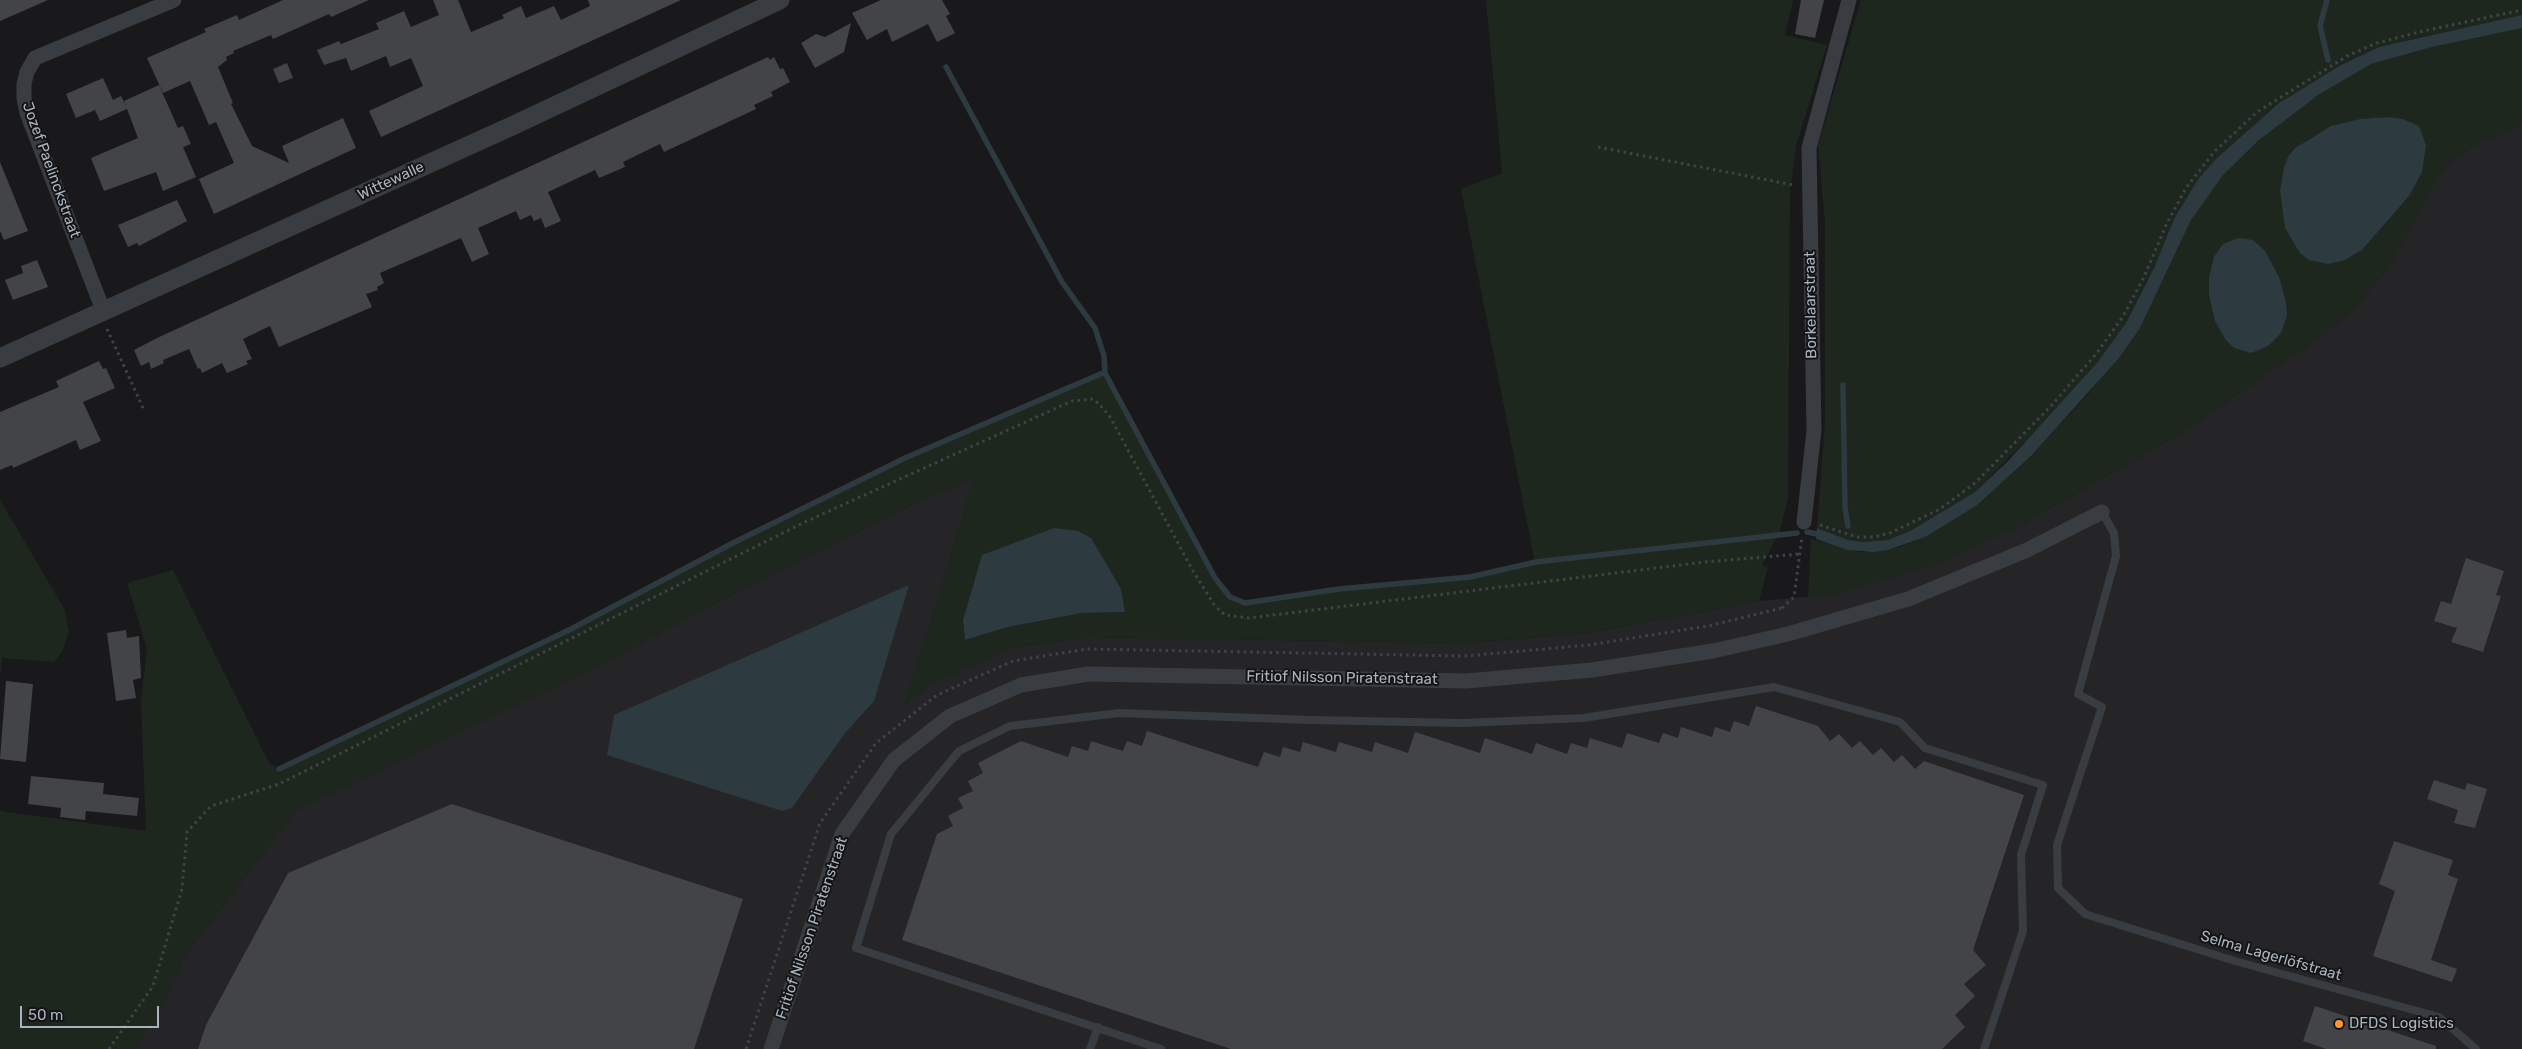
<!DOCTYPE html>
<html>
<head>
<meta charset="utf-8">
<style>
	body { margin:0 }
	#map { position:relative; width:2522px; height:1049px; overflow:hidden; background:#19191b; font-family:Rubik,sans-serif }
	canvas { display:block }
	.scale { position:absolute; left:20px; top:1006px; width:139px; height:22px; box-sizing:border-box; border:2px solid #aab3bc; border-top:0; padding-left:6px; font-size:15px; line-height:18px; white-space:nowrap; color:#aab3bc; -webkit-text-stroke:4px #141416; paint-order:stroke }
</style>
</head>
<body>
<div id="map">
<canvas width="2522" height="1049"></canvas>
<div class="scale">50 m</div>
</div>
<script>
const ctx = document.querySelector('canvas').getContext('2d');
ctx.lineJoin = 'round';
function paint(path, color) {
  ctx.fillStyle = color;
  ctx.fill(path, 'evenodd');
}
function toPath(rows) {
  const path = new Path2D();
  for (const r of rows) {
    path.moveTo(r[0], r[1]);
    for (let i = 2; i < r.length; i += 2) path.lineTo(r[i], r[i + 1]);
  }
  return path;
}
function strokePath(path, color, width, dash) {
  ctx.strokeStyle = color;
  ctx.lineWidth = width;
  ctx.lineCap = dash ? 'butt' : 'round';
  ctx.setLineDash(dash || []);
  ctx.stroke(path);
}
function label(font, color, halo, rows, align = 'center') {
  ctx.font = font + ' Rubik,sans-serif';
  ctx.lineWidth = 4;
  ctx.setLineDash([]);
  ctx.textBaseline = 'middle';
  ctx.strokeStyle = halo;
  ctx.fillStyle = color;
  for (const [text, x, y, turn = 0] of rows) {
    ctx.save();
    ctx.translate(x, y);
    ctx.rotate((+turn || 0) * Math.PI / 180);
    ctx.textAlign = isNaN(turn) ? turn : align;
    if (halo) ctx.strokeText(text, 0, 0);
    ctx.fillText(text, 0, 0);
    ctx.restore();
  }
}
const built = toPath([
	[2522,125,2522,1049,135,1049,160,1010,184,957,296,810,591,669,752,584,924,499,974,479,905,705,931,684,1010,648,1086,637,1465,643,1588,633,1759,601,1828,595,1931,566,2021,525,2183,432,2327,332,2358,305,2390,265,2439,175,2453,159,2481,141]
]);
const green = toPath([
	[1486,0,1793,0,1785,35,1827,45,1796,146,1790,193,1788,499,1779,533,1762,565,1768,568,1759,601,1587,633,1465,643,1086,637,1010,648,931,684,904,706,974,479,924,499,752,584,591,669,296,810,184,957,160,1010,135,1049,0,1049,0,811,146,831,141,703,147,649,127,583,173,570,269,763,279,769,571,629,731,544,905,458,1105,372,1215,578,1230,597,1245,603,1339,589,1470,577,1535,563,1461,189,1502,173],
	[982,555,1125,612,1082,613,1008,627,965,640,963,620],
	[1861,0,2522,0,2522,15,2379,47,2341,65,2279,103,2218,157,2198,179,2174,219,2154,268,2126,323,2097,363,2060,406,1975,492,1910,531,1888,540,1871,543,1848,540,1817,528,1825,422,1825,222,1818,145],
	[2522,28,2522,125,2481,141,2453,159,2439,175,2390,265,2358,305,2327,332,2183,432,2021,525,1931,566,1828,595,1808,597,1811,539,1860,552,1888,550,1902,546,1925,537,1976,506,2031,456,2089,393,2140,328,2191,220,2206,197,2223,175,2259,140,2296,110,2342,79,2371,64,2432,47],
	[2389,117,2403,119,2419,126,2426,145,2409,196,2362,250,2345,260,2285,228,2280,191,2284,167,2288,157,2306,140,2331,127,2360,119],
	[0,500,65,610,69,632,62,652,54,662,2,658,0,677]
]);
const water = toPath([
	[2522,15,2522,28,2432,47,2371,64,2318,95,2259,140,2223,175,2191,220,2140,328,2119,358,2031,456,1976,506,1925,537,1888,550,1873,552,1848,550,1816,539,1817,528,1848,540,1864,542,1888,540,1910,531,1975,492,2007,462,2097,363,2126,323,2154,268,2174,219,2198,179,2218,157,2279,103,2341,65,2379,47],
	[2389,117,2403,119,2419,126,2426,145,2422,172,2409,196,2362,250,2345,260,2328,264,2309,260,2300,253,2285,228,2280,191,2284,167,2288,157,2295,148,2331,126,2360,119],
	[2238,238,2253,240,2265,251,2279,277,2286,302,2287,315,2281,333,2268,346,2251,353,2234,348,2226,340,2215,321,2209,295,2209,278,2214,257,2223,244],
	[1054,528,1078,531,1091,538,1121,589,1125,612,1082,613,1008,627,965,640,963,620,982,555],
	[909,585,874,701,845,733,792,808,782,811,607,755,614,715]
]);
const stream = toPath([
	[2327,0,2320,26,2328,60],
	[946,67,1062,282,1095,328,1104,356,1105,373,1215,578,1230,597,1245,603,1339,589,1470,577,1536,562,1797,533],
	[1843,385,1845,508,1848,526],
	[1807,532,1822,535],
	[279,769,571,629,731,544,905,458,1105,372]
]);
const building = toPath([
	[0,0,48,0,0,21],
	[283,0,369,0,331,17,329,14,273,39,271,35,233,51,234,53,226,57,227,60,218,67,233,103,231,104,252,146,289,163,282,146,343,118,356,148,214,214,199,179,234,163,216,122,209,125,190,81,163,93,147,58,206,32,204,29,237,15,239,20],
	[433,0,458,0,471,32,504,18,502,15,521,6,526,18,554,6,561,20,590,6,588,0,681,0,381,137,369,111,423,86,411,58,390,67,386,56,351,71,346,58,324,65,317,50,339,41,341,44,379,29,376,23,404,11,411,27,439,15],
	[881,0,942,0,950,14,946,16,955,33,937,42,928,24,892,42,887,29,867,40,852,13],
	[1801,0,1824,0,1815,38,1795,34],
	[851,23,844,52,815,68,801,43,816,34,825,37],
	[768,57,770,60,774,57,780,69,783,68,790,82,771,92,773,96,754,105,756,109,664,152,660,144,623,162,625,167,599,178,595,170,548,192,561,221,545,228,541,218,534,221,531,215,520,220,516,211,478,228,489,254,472,262,461,238,380,273,384,283,377,287,378,290,366,294,372,307,279,347,270,326,243,339,252,359,246,361,248,364,227,373,222,363,202,373,200,368,198,369,189,349,163,360,164,363,151,369,149,362,141,366,134,350,157,338],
	[287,63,293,78,279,83,273,69],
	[103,78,113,100,121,96,126,106,124,101,159,85,178,128,183,126,191,144,183,147,196,177,163,191,156,172,104,191,91,158,138,138,127,109,100,121,95,110,76,118,66,94],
	[0,162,28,231,4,240,0,231],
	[177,200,187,221,139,246,137,243,128,247,118,225],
	[37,260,48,287,13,300,5,280,23,273,21,266],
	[99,361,103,369,106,368,115,388,83,402,101,441,80,450,76,440,13,468,12,465,0,470,0,412,59,387,56,381],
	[2466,558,2504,571,2496,595,2501,596,2483,652,2451,642,2457,628,2434,621,2441,601,2451,604],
	[126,630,127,638,139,636,141,678,133,680,136,698,116,701,107,633],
	[6,681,33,684,26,762,0,759],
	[1756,706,1818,726,1830,741,1839,734,1852,748,1860,741,1873,755,1881,748,1894,762,1902,755,1915,769,1924,761,2024,795,1973,950,1986,965,1964,984,1975,996,1955,1015,1965,1027,1942,1049,1231,1049,902,940,937,834,953,826,948,816,963,808,958,798,973,791,968,781,983,773,978,763,1021,741,1068,757,1072,746,1088,751,1091,741,1123,751,1127,741,1142,746,1147,731,1258,767,1264,752,1280,757,1283,747,1300,752,1303,742,1336,752,1339,742,1372,752,1375,742,1408,753,1415,732,1480,753,1485,738,1532,754,1536,743,1567,754,1571,743,1587,748,1590,738,1622,748,1627,733,1659,743,1663,733,1678,738,1681,727,1712,737,1715,727,1730,732,1734,721,1749,726],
	[31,776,104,783,103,794,139,798,137,816,86,811,85,820,60,817,61,808,28,804],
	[2434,780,2465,790,2467,783,2487,789,2475,828,2454,823,2458,810,2427,799],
	[452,804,743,899,694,1049,198,1049,206,1025,288,873],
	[2394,841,2453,860,2448,875,2458,879,2431,960,2457,969,2452,982,2373,956,2395,891,2379,884],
	[2315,1006,2436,1046,2436,1049,2326,1049,2303,1041]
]);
const path = toPath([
	[1598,147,1793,185],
	[107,329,144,410],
	[1820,525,1857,537,1873,537,1890,533,1940,509,1975,483,2051,406,2096,354,2122,318,2144,277,2166,225,2186,188,2214,152,2257,112,2349,55,2377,43,2419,32,2522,10],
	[1782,608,1794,597,1802,537],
	[109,1049,153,986,182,889,187,832,211,806,279,784,805,522,1072,401,1094,399,1109,415,1193,571,1215,606,1225,615,1249,618,1705,562,1800,554],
	[746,1049,820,823,876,743,937,695,1013,661,1087,649,1465,656,1589,645,1708,626,1782,608]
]);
const service = toPath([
	[2102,512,2114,533,2116,556,2078,694,2102,707,2057,845,2058,888,2085,914,2235,961,2439,1017,2476,1049],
	[1090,1049,1098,1027],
	[1161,1049,856,948,891,834,959,751,1010,726,1119,713,1310,720,1462,723,1584,718,1774,687,1900,722,1925,748,2043,785,2021,855,2023,931,1984,1049]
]);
const minor = toPath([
	[103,310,27,113,24,98,24,84,27,72,35,58,174,0],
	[1804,522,1814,430,1809,148,1849,0],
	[771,1049,842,834,894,760,950,716,1021,685,1088,674,1466,681,1592,670,1713,651,1788,634,1908,599,2025,551,2102,512]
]);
const tertiary = toPath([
	[0,358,512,126,780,0]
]);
const markers = [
	[2339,1024,5,"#fe962e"]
];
const streetNames = [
	["Jozef Paelinckstraat",51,170,70],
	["Wittewalle",391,181,-25],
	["Borkelaarstraat",1811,305,-91],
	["Fritiof Nilsson Piratenstraat",1342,678,1],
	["Fritiof Nilsson Piratenstraat",812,928,-71],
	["Selma Lagerlöfstraat",2271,956,16]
];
const poiNames = [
	["DFDS Logistics",2349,1024]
];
paint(built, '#252528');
paint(green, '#1e271e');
paint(water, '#2d3b41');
strokePath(stream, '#2d3b41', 5.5);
paint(building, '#434448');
strokePath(path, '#3f4348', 3, [2.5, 4]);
strokePath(service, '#393c41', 8);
strokePath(minor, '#393c41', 15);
strokePath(tertiary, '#393c41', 19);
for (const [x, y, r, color] of markers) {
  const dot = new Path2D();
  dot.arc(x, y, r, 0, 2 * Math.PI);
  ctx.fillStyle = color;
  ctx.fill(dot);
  strokePath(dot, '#141416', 2);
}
label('15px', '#aab3bc', '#141416', streetNames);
label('15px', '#aab3bc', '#141416', poiNames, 'left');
</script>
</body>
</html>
